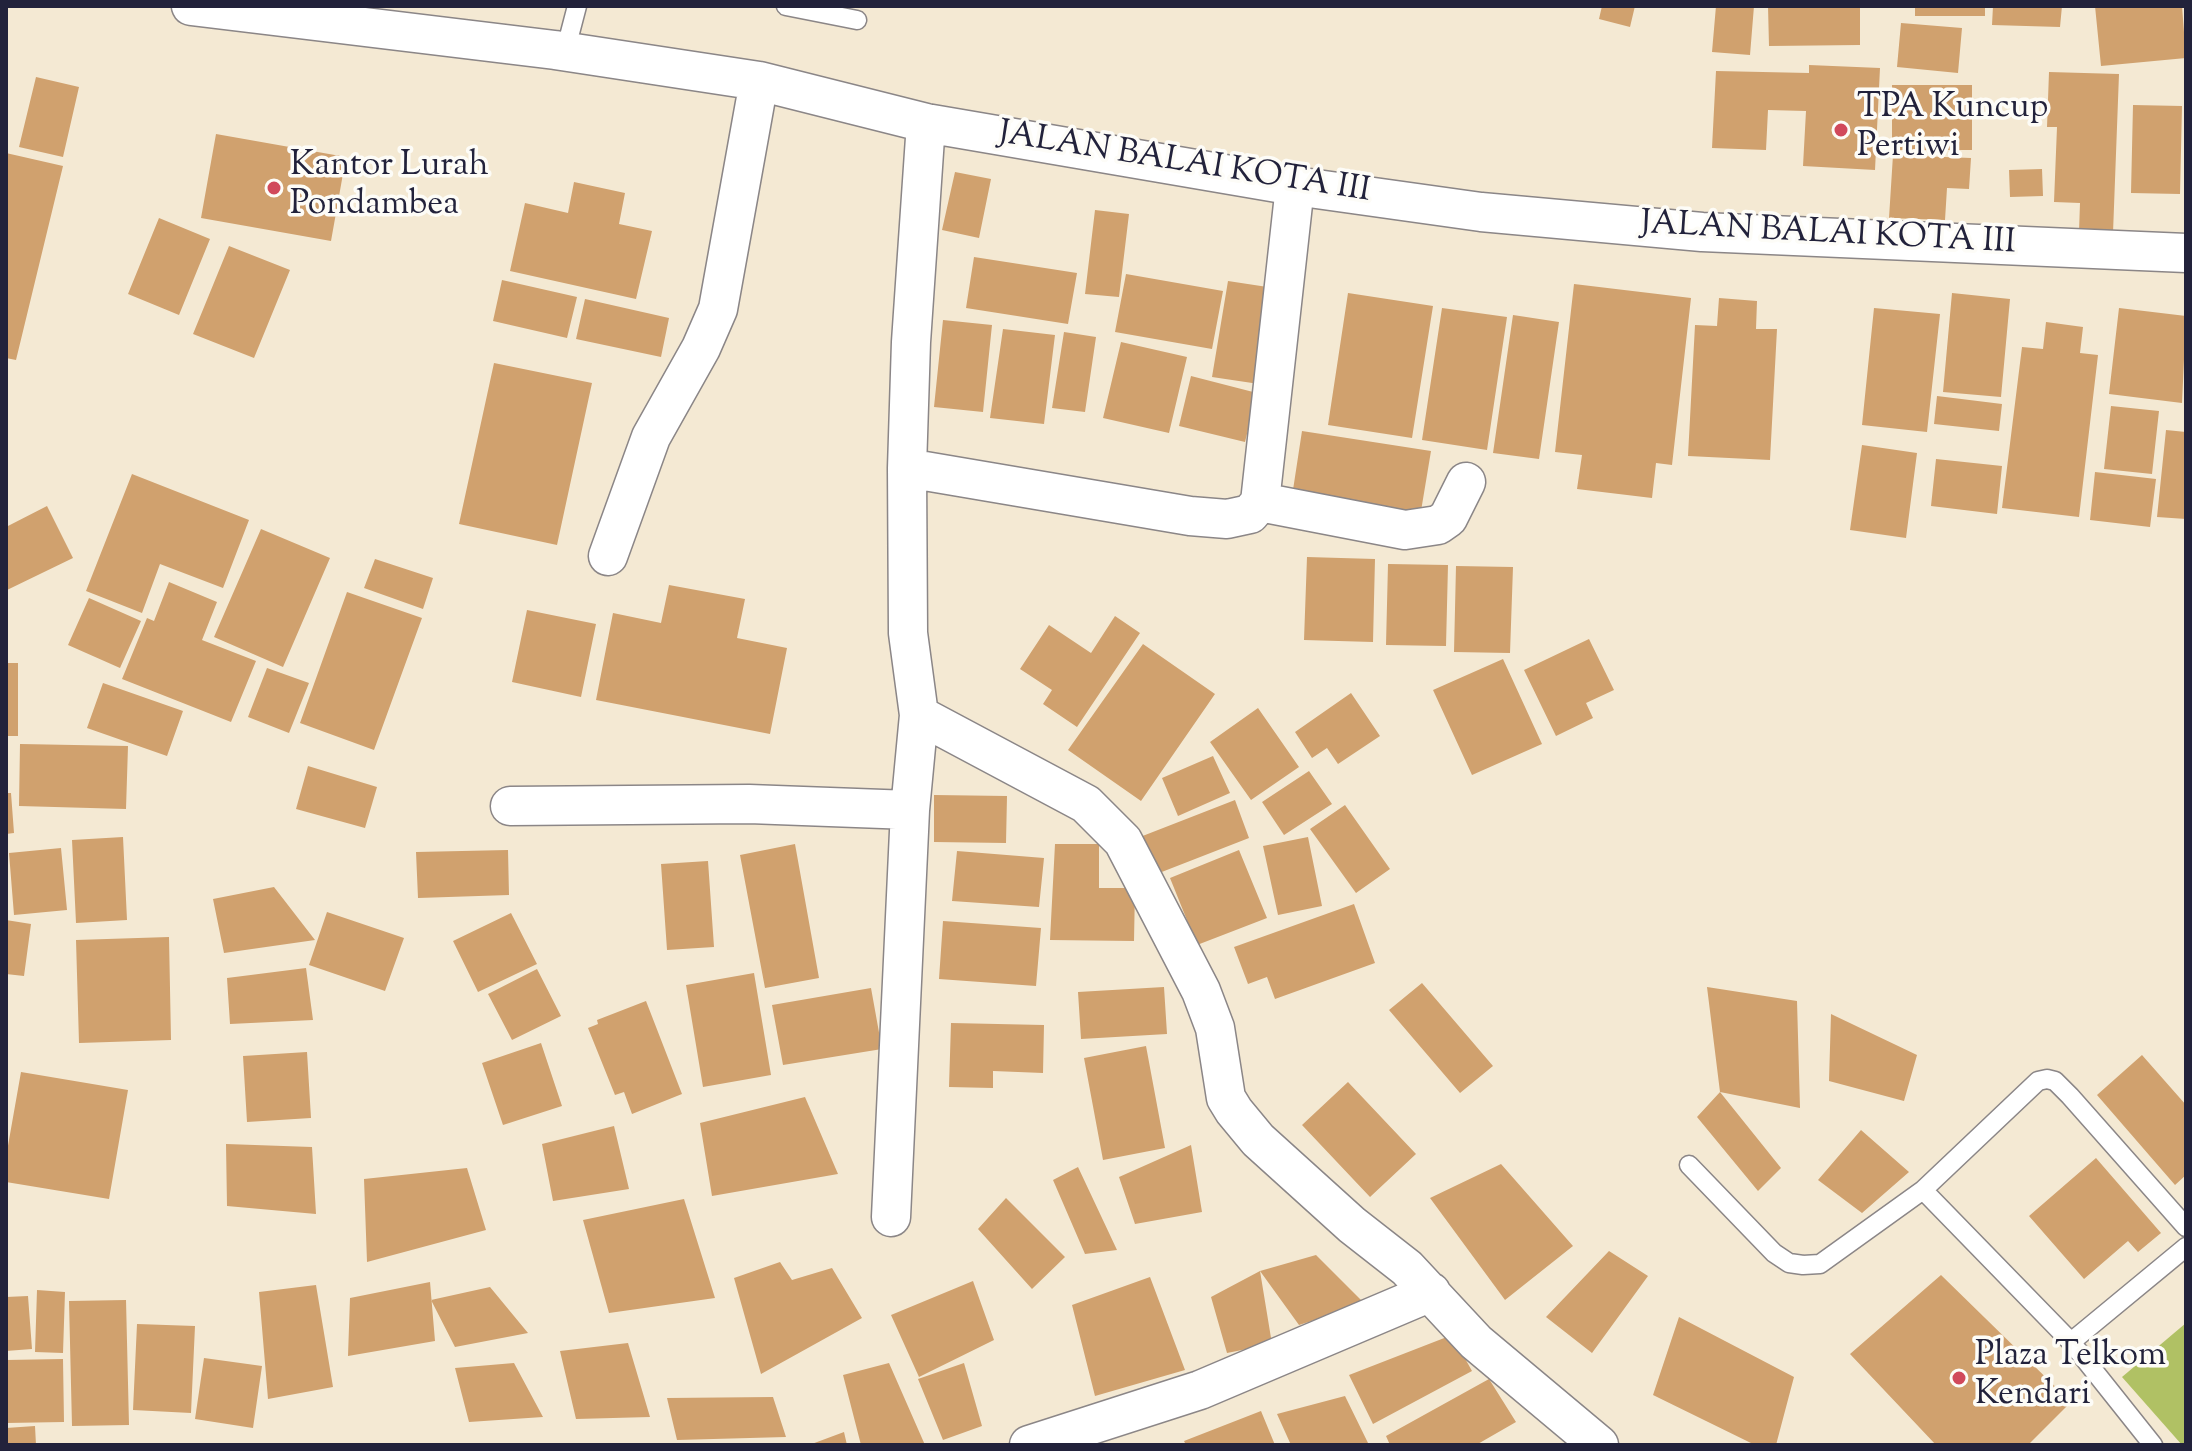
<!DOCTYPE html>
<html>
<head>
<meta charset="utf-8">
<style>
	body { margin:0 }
	#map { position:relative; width:2192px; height:1451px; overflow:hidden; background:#f4e9d3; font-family:"Sorts Mill Goudy",serif }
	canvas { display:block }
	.frame { position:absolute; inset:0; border:8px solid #22223b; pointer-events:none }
</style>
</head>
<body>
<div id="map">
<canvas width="2192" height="1451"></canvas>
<div class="frame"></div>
</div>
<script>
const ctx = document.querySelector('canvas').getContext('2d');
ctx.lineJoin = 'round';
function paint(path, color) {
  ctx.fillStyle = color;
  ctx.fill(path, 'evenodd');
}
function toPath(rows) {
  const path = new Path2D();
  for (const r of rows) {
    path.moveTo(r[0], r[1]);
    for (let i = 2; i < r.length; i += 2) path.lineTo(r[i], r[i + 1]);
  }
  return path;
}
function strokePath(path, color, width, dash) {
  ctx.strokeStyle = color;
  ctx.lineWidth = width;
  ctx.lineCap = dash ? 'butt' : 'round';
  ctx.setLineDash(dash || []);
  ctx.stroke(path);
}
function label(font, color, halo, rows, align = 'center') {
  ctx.font = font + ' "Sorts Mill Goudy",serif';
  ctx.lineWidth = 7;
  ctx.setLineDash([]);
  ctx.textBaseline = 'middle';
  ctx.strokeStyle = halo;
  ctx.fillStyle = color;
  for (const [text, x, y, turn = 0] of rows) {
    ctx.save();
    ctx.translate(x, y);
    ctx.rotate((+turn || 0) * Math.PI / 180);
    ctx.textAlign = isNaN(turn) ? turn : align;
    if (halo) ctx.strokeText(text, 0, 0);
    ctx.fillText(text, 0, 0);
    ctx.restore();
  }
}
const green = toPath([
	[2186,1323,2186,1445,2182,1445,2122,1377]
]);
const building = toPath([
	[1602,6,1635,6,1630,27,1599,19],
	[1716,6,1754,6,1750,55,1712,52],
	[1768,6,1860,6,1860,45,1769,46],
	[1915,6,1985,6,1985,16,1915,16],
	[1993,6,2062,6,2060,27,1992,25],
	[2095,6,2182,6,2186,58,2101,66],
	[1901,23,1962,28,1958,73,1897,67],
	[1809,65,1880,68,1875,170,1803,166,1806,111,1768,110,1766,150,1712,148,1716,71,1809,73],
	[2049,72,2119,74,2113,233,2079,232,2080,203,2054,202,2057,127,2047,127],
	[36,77,79,87,63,157,19,147],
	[1892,85,1972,85,1972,150,1892,150],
	[2133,105,2182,106,2180,194,2131,193],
	[216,134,346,157,331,241,201,218],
	[6,153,63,166,16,360,6,358],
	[1893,155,1971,158,1969,189,1947,188,1945,220,1889,218],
	[2042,169,2043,196,2010,197,2009,170],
	[955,172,991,179,979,238,942,230],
	[574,182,625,193,619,224,652,231,636,299,510,271,525,203,568,213],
	[1095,210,1129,214,1119,297,1085,294],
	[159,218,210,239,179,315,128,294],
	[229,246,290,270,254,358,193,334],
	[974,257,1077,273,1068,324,966,308],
	[1126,274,1223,291,1212,349,1115,332],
	[502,280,577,297,567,338,493,321],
	[1228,281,1274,288,1259,384,1212,377],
	[1574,284,1691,298,1672,465,1656,463,1652,498,1577,489,1582,455,1555,452],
	[1348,293,1433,306,1412,438,1328,425],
	[1952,293,2010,299,2001,397,1943,392],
	[1719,298,1757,301,1756,329,1777,329,1770,460,1688,456,1695,325,1717,326],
	[585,299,669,318,661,357,576,339],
	[1442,308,1507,317,1487,450,1422,440],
	[1874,308,1940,314,1927,432,1862,425],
	[2119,308,2186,316,2182,403,2109,394],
	[1513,315,1559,322,1539,459,1493,453],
	[943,320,992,325,983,412,934,407],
	[2046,322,2083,327,2080,353,2098,355,2079,517,2002,508,2022,347,2043,349],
	[1003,329,1055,335,1044,424,990,418],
	[1064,332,1096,337,1085,412,1052,408],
	[1121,342,1187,357,1169,433,1103,418],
	[494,363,592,383,557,545,459,524],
	[1191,376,1257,393,1245,442,1179,426],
	[1937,396,2002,404,1999,431,1934,424],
	[2111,406,2159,411,2152,474,2104,469],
	[2166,430,2186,432,2186,519,2157,517],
	[1302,431,1431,451,1419,523,1291,503],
	[1862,445,1917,453,1906,538,1850,530],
	[1936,459,2002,466,1997,514,1931,506],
	[2095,472,2156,479,2150,527,2090,520],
	[132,474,249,520,223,588,160,564,142,613,86,591],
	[47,506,73,558,7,590,6,527],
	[261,529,330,558,283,667,214,637],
	[1307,557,1375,559,1373,642,1304,640],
	[375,559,433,578,423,609,364,588],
	[1388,564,1448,565,1446,646,1386,645],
	[1456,566,1513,567,1510,653,1454,652],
	[169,582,217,602,202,640,256,661,231,722,122,679,147,618,154,621],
	[669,585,745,599,737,638,787,648,770,734,596,700,613,613,661,623],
	[347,592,422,618,374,750,300,723],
	[89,598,141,621,120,668,68,645],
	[527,610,596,624,581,697,512,682],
	[1115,616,1140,633,1077,727,1043,704,1052,690,1020,669,1049,625,1091,653],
	[1589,639,1614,690,1586,703,1593,718,1556,736,1524,670],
	[1143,644,1215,694,1141,801,1068,750],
	[1503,659,1542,744,1472,775,1433,690],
	[6,663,18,663,18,736,6,736],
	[267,668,309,683,289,733,248,717],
	[103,683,183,711,167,756,87,728],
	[1351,693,1380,736,1338,764,1327,748,1312,758,1295,732],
	[1258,708,1299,767,1251,800,1210,742],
	[20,744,128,746,126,809,19,806],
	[1213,756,1230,793,1178,816,1162,778],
	[308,766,377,787,365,828,296,809],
	[1309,771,1332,804,1284,835,1262,802],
	[6,793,11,793,14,833,6,834],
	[934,795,1007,796,1006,843,934,842],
	[1235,800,1249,838,1154,875,1140,837],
	[1345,805,1390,869,1356,893,1310,829],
	[123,837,127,920,76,923,72,840],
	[1308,837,1322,906,1278,915,1263,846],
	[795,844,819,978,765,988,740,855],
	[1055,844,1099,844,1099,888,1135,888,1134,941,1050,940],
	[61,848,67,910,14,915,9,853],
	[508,850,509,895,418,898,416,852],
	[1239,850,1267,918,1197,945,1170,878],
	[957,851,1044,858,1039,907,952,901],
	[708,861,714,947,667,950,661,864],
	[274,887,315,940,224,953,213,899],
	[1354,904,1375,963,1275,999,1267,977,1248,984,1234,947],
	[327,912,404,938,385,991,309,965],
	[511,913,537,964,478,992,453,941],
	[6,920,31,924,24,976,6,974],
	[943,921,1041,928,1036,986,939,979],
	[169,937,171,1040,79,1043,76,940],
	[306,968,313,1020,230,1024,227,978],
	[537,969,561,1016,512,1040,488,994],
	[754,973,771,1075,703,1087,686,985],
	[1422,983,1493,1066,1460,1093,1389,1010],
	[1164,987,1167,1034,1081,1039,1078,992],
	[1707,987,1797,1001,1800,1108,1720,1092,1781,1168,1758,1191,1697,1117,1720,1092],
	[871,988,882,1049,783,1065,772,1005],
	[646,1001,682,1094,632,1114,624,1092,615,1095,588,1028,598,1024,597,1020],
	[1831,1014,1917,1055,1904,1101,1829,1081],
	[951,1023,1044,1025,1043,1073,993,1071,993,1088,949,1087],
	[541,1043,562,1106,503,1125,482,1063],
	[1146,1046,1165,1148,1103,1160,1084,1058],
	[307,1052,311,1118,247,1122,243,1056],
	[2142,1055,2186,1105,2186,1175,2175,1185,2097,1095],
	[21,1072,128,1090,109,1199,6,1182,6,1157],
	[1348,1082,1416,1154,1370,1197,1302,1125],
	[805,1097,838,1174,712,1196,700,1123],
	[614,1126,629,1189,553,1201,542,1144],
	[1861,1130,1909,1172,1862,1213,1818,1180],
	[226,1144,312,1147,316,1214,227,1206],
	[1191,1145,1202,1212,1135,1224,1119,1177],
	[2096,1158,2161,1233,2138,1252,2128,1241,2084,1279,2029,1216],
	[1501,1164,1573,1246,1505,1300,1430,1198],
	[1078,1167,1117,1250,1085,1254,1053,1180],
	[467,1168,486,1230,367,1262,364,1179],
	[1006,1198,1065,1257,1032,1289,978,1229],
	[684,1199,715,1298,609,1313,583,1220],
	[1609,1251,1648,1276,1592,1353,1546,1317],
	[1316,1255,1365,1304,1299,1325,1260,1271],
	[780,1262,792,1280,832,1268,862,1318,761,1374,734,1278],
	[1260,1271,1272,1344,1227,1353,1211,1297],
	[1941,1275,2071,1402,2028,1445,1936,1445,1850,1354],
	[1150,1277,1185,1370,1095,1396,1072,1305],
	[973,1281,994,1340,919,1377,891,1315],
	[430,1282,435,1341,348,1356,350,1298],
	[316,1285,333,1387,268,1399,259,1292],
	[490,1287,528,1333,455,1347,431,1300],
	[37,1290,65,1292,63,1353,35,1352],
	[28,1296,32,1349,6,1351,6,1297],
	[126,1300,129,1425,72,1426,69,1301],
	[1679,1317,1794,1377,1776,1445,1755,1445,1653,1395],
	[137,1324,195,1326,191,1413,133,1410],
	[1452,1335,1472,1371,1373,1424,1349,1375],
	[628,1343,650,1417,576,1419,560,1351],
	[204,1358,262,1366,253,1428,195,1419],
	[63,1359,64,1422,6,1423,6,1360],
	[514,1363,543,1417,469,1422,455,1368],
	[889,1363,925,1445,861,1445,843,1375],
	[964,1363,982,1426,943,1440,918,1379],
	[1489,1379,1516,1422,1476,1445,1390,1445,1386,1436],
	[1345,1396,1369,1445,1291,1445,1277,1414],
	[773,1397,786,1437,677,1440,667,1398],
	[1261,1411,1275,1445,1186,1445,1184,1441],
	[35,1426,36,1445,6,1445,6,1428],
	[844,1432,847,1445,809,1445]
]);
const lane = toPath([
	[786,6,857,20],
	[565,52,577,6],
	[1689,1165,1774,1253,1789,1263,1803,1265,1820,1264,1923,1190],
	[2071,1342,2186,1247],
	[2153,1445,2071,1342,1923,1190,2038,1081,2047,1079,2055,1081,2070,1096,2186,1227]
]);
const street = toPath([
	[191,6,555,50,759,81,926,123,1295,186,1481,212,1702,232,2186,253],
	[926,123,911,342,907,468,908,633,919,715,1086,804,1123,841,1201,991,1215,1028,1226,1098,1234,1111,1258,1140,1352,1225,1407,1268,1476,1342,1599,1445],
	[907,468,1190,516,1227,519,1250,514,1260,502,1295,186],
	[1260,502,1405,530,1438,525,1448,518,1466,482],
	[608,556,651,437,701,348,718,309,759,81],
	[510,806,749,804,910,810],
	[891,1217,910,810,919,715],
	[1029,1445,1200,1390,1431,1292]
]);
const markers = [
	[1841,130,8,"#d1495b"],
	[274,188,8,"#d1495b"],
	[1959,1378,8,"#d1495b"]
];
const poiNames = [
	["TPA Kuncup",1857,110],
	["Pertiwi",1857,149],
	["Kantor Lurah",290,168],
	["Pondambea",290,207],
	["Plaza Telkom",1975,1358],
	["Kendari",1975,1397]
];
const streetNames = [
	["JALAN BALAI KOTA III",1184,165,9],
	["JALAN BALAI KOTA III",1828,236,3]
];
paint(green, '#b0c164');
paint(building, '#d0a16e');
strokePath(lane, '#8b8687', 21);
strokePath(street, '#8b8687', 41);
strokePath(lane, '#fff', 18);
strokePath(street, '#fff', 38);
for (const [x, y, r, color] of markers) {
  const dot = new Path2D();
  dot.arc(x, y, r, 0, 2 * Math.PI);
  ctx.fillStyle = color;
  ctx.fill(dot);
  strokePath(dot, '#fdfcf7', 3);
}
label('34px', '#22223b', '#fdfcf7', poiNames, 'left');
label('34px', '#22223b', '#fdfcf7', streetNames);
</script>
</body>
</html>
